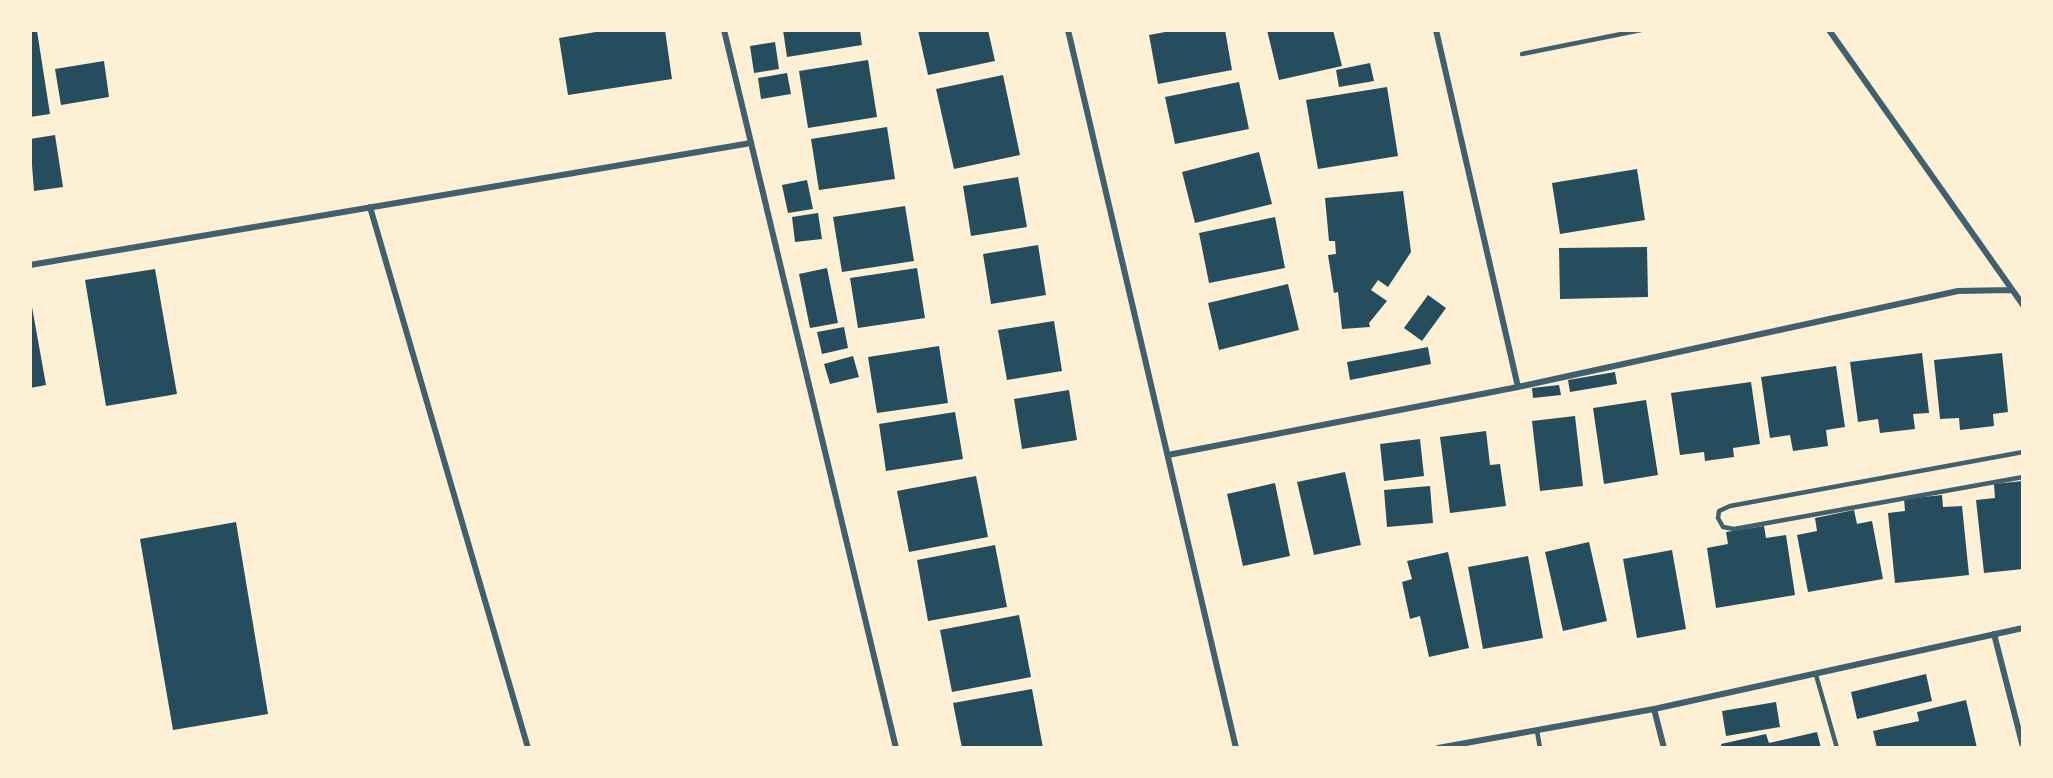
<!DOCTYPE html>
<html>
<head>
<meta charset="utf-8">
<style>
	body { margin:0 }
	#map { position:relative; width:2053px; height:778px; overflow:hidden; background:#fdf0d5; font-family:Figtree,sans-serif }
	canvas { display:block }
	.frame { position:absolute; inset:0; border:32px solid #fdf0d5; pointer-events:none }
</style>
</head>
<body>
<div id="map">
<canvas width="2053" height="778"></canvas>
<div class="frame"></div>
</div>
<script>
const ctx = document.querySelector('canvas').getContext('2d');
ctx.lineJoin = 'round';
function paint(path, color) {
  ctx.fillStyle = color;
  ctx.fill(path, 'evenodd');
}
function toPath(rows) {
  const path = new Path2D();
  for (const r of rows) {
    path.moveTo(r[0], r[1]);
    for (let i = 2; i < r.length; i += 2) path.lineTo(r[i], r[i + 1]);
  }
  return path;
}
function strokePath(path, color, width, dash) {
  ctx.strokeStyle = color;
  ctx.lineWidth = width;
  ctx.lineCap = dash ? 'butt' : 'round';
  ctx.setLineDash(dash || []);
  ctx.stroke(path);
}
const building = toPath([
	[608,30,665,30,672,79,568,95,559,38],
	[783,30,860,30,862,45,787,57],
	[918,30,988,30,995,61,928,75],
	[1176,30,1225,30,1232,70,1158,84,1149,35],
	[1267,30,1333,30,1342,66,1279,80],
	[37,31,50,114,30,117,30,32],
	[775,42,779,69,754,73,750,46],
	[868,60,877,117,808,128,799,71],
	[104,61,109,97,61,105,55,69],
	[1370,63,1374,81,1339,87,1336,70],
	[787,73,791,94,761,99,758,78],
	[1003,75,1020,155,954,169,936,89],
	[1239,82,1249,129,1175,144,1165,97],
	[1387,87,1398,156,1318,169,1306,100],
	[887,127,895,179,819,190,811,139],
	[55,135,63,187,34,191,30,139],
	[1259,152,1272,204,1195,223,1182,172],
	[1637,169,1645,220,1560,234,1552,183],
	[1018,177,1027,227,971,236,963,186],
	[807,180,813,209,788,213,782,185],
	[1403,191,1411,252,1388,287,1378,280,1371,290,1387,301,1369,323,1370,327,1342,329,1338,292,1334,293,1328,255,1336,254,1335,241,1329,241,1325,198],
	[905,206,914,261,842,272,833,217],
	[818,213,822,239,795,242,792,217],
	[1275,217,1285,268,1209,283,1199,233],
	[1038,245,1046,295,991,304,983,254],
	[1647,247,1648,297,1560,299,1559,248],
	[827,268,838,323,810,328,799,274],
	[917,268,925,318,858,328,850,278],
	[155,269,177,394,106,406,85,280],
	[1288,284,1299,330,1219,350,1208,303],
	[1428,295,1446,308,1422,341,1404,328],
	[30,307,32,307,46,385,30,388],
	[1054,321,1062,371,1007,380,998,330],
	[844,327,848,348,822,354,817,332],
	[939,346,948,403,877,413,868,357],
	[1428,347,1431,364,1350,380,1347,362],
	[1922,353,1929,413,1913,414,1915,429,1880,433,1878,419,1858,422,1850,362],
	[2002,353,2008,412,1993,414,1994,426,1960,430,1959,418,1940,419,1934,360],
	[853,356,859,377,830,384,824,364],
	[1836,366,1845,427,1826,430,1828,446,1793,451,1790,435,1770,438,1761,377],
	[1615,372,1617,384,1570,392,1568,380],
	[1751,382,1760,444,1733,448,1734,457,1705,461,1704,452,1680,455,1671,393],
	[1559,385,1561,395,1533,398,1532,388],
	[1069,390,1077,440,1022,449,1014,399],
	[1646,400,1658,475,1604,484,1593,408],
	[955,412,963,459,886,471,879,424],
	[1575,416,1583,486,1540,491,1532,421],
	[1486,431,1490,465,1500,464,1506,506,1450,513,1440,437],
	[1420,439,1424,476,1384,481,1380,444],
	[1345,472,1361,545,1314,555,1297,482],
	[976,476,988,537,909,552,897,491],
	[2023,481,2023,569,1984,573,1976,500,1995,498,1994,484],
	[1275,483,1290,556,1243,566,1227,494],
	[1430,486,1433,523,1387,527,1384,490],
	[1942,495,1943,507,1962,506,1969,575,1895,583,1888,513,1905,511,1904,499],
	[1854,510,1857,524,1872,521,1883,579,1808,592,1797,535,1817,531,1815,518],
	[236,522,268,714,173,730,140,539],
	[1764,526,1766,538,1786,535,1795,595,1716,608,1707,548,1728,544,1726,532],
	[1589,542,1607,621,1563,631,1545,552],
	[995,545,1007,607,928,621,917,560],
	[1672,550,1686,629,1637,638,1623,559],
	[1448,552,1469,648,1429,657,1420,616,1410,619,1402,582,1412,579,1407,561],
	[1528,556,1543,638,1483,649,1468,567],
	[1019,615,1031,677,952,692,940,630],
	[1926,674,1932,701,1857,719,1851,692],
	[1032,689,1043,748,962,748,953,703],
	[1966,700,1977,748,1877,748,1873,731,1919,721,1917,712],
	[1776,702,1780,727,1726,736,1722,711],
	[1817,732,1821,748,1722,748,1721,744,1766,734,1769,743]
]);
const service = toPath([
	[1522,54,1641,30],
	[2023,452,1730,506,1719,511,1718,518,1723,527,1734,529,2023,477],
	[1816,675,1837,748],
	[1537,731,1540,748]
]);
const minor = toPath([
	[724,30,896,748],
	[1068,30,1236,748],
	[1436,30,1518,387],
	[1829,30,2023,305],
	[370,207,528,748],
	[30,265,751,143],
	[1168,455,1518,387,1958,291,2012,290],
	[1994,634,2023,747],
	[1654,709,1664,748],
	[1438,748,1654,709,2023,628]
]);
paint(building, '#264d5e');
strokePath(service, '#3f606c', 4.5);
strokePath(minor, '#3f606c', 6);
</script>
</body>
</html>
